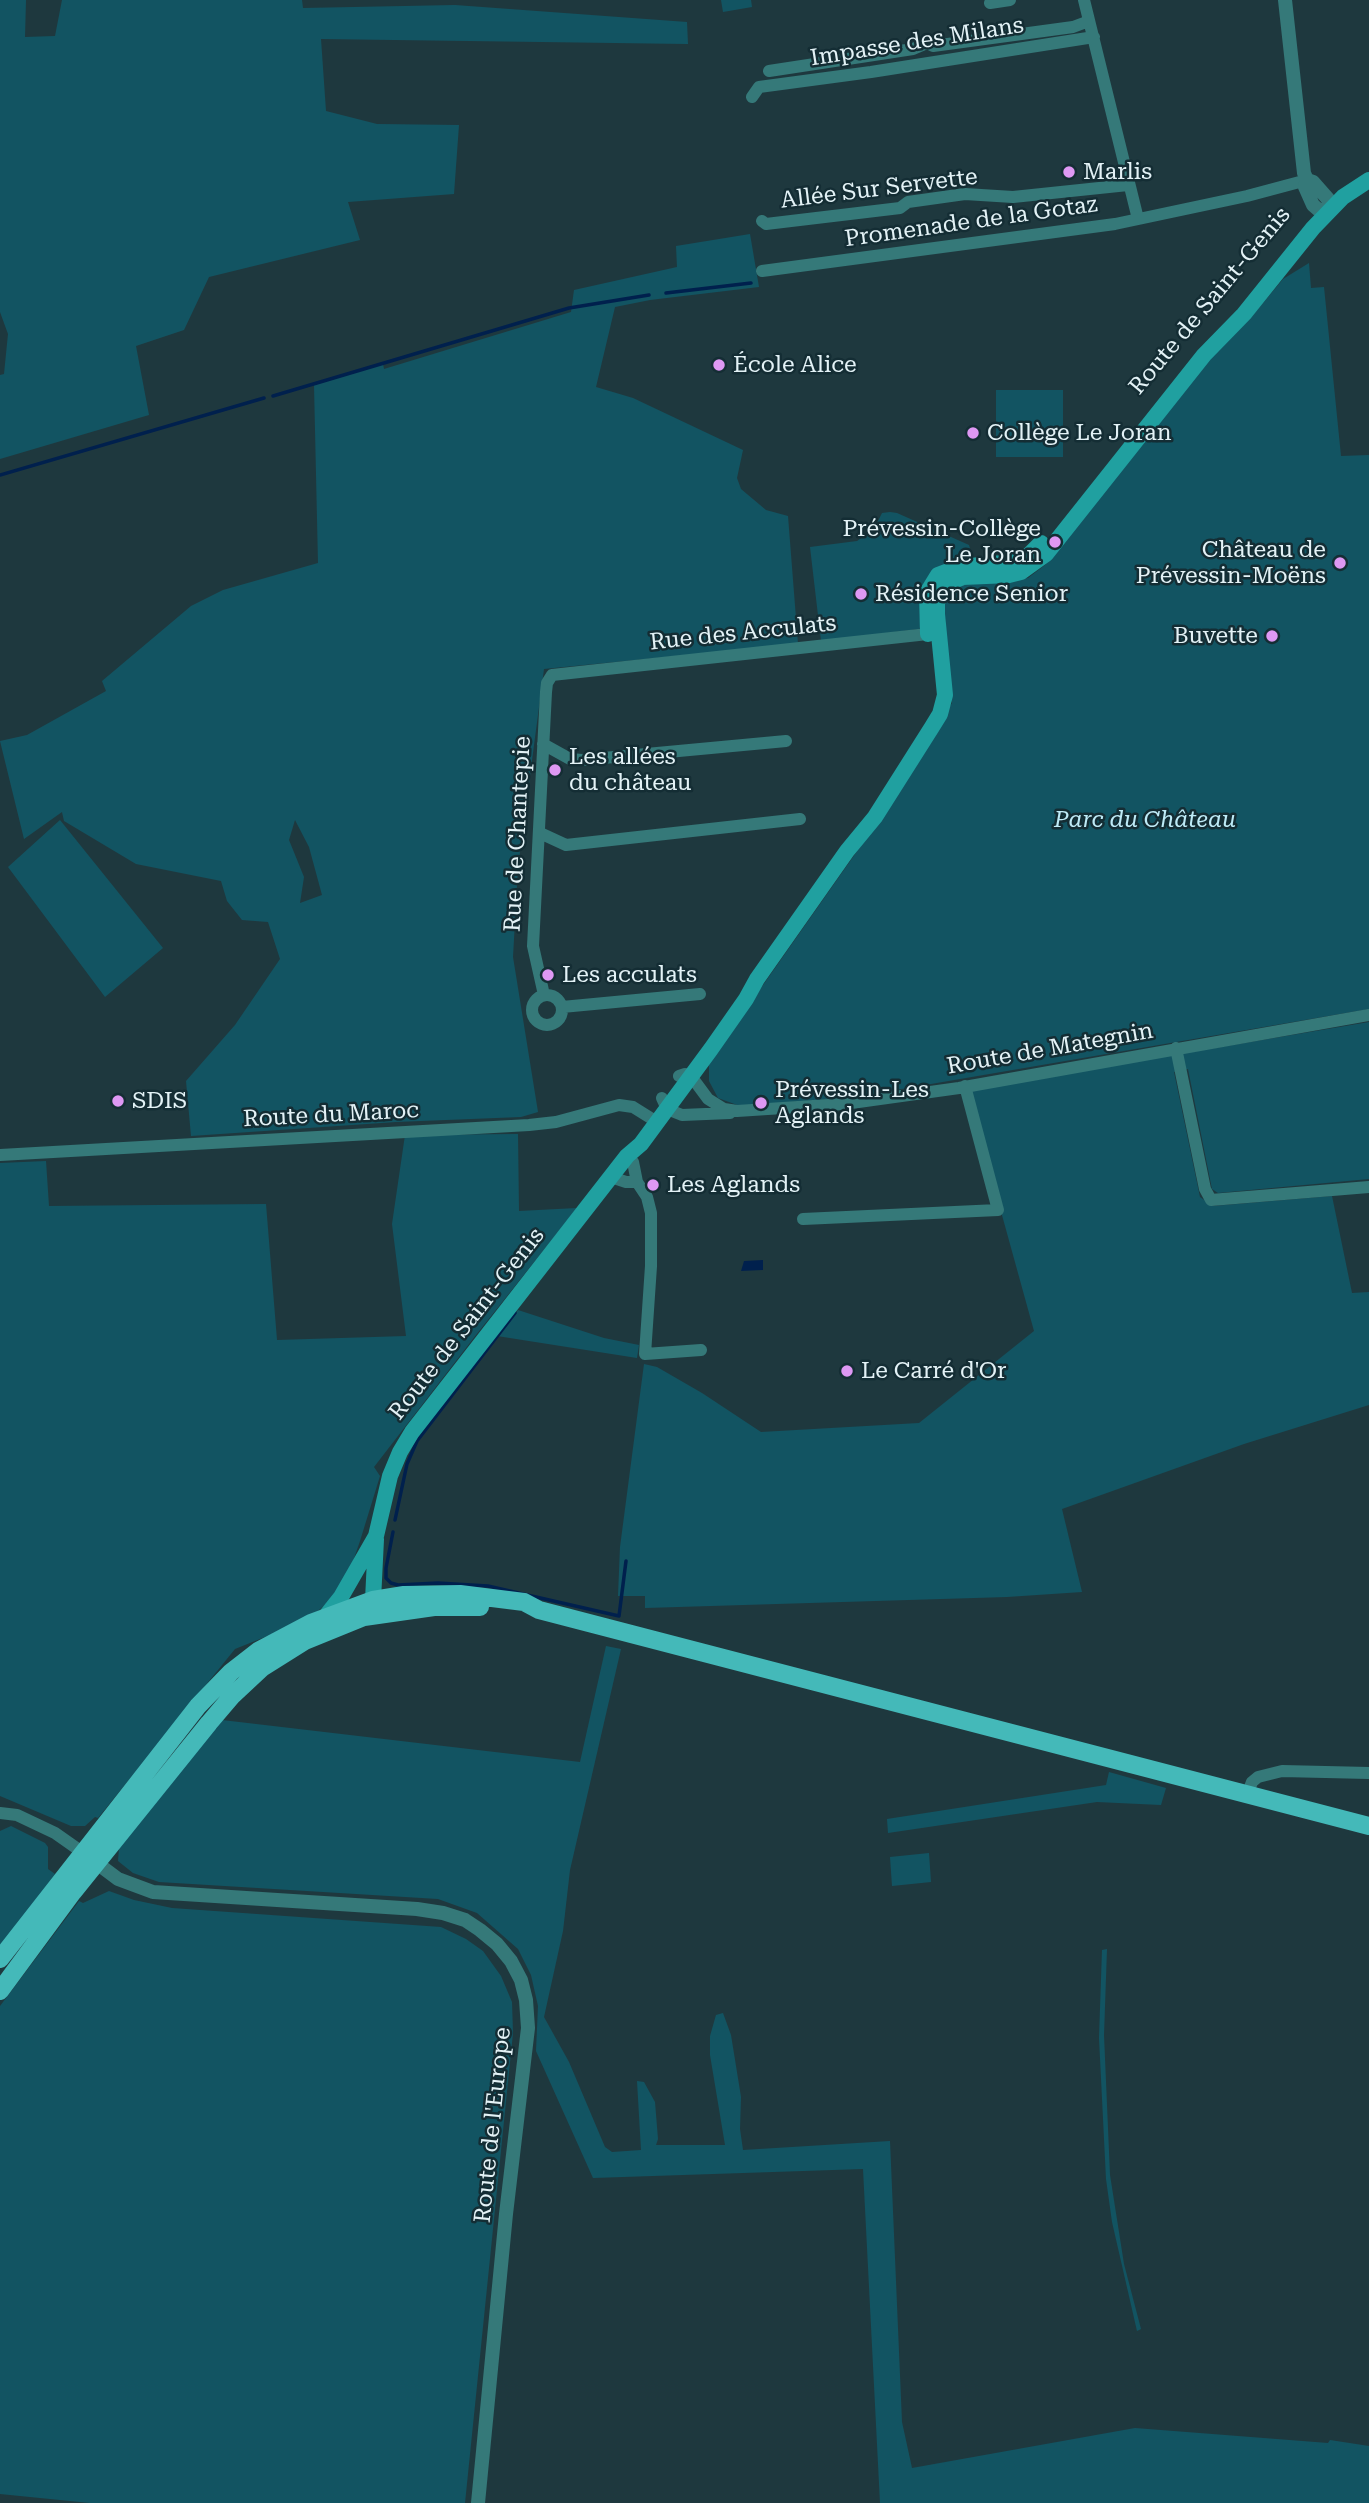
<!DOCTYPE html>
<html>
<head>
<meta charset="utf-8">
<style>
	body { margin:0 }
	canvas { display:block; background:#1e383e }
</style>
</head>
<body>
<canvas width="1369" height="2503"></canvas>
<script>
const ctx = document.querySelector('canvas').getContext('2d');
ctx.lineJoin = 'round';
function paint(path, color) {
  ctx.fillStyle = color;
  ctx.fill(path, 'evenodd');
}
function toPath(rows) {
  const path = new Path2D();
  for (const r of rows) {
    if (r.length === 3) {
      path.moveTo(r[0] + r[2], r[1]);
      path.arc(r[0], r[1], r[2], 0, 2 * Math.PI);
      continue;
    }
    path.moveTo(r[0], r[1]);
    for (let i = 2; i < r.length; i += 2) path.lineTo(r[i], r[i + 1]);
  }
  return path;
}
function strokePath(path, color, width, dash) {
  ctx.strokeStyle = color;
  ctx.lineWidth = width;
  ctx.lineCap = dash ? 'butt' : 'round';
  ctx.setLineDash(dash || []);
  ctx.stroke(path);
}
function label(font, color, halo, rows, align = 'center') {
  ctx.font = font + ' "Roboto Serif",serif';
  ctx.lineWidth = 5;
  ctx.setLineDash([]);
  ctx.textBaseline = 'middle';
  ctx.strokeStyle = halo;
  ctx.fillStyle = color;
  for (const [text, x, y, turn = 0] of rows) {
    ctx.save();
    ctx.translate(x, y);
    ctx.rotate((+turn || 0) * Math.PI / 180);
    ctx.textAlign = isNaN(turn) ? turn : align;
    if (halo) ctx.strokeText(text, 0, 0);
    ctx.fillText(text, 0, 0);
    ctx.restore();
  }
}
const green = toPath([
	[0,0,26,0,25,37,55,36,62,0,302,0,303,8,455,5,687,22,688,44,321,39,326,111,377,124,459,125,454,194,348,202,360,240,209,277,184,330,136,346,149,415,0,459,0,375,4,374,8,334,0,312],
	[721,0,751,0,752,7,723,12],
	[750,234,759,287,650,300,615,307,596,387,633,398,743,450,737,478,741,489,766,510,788,516,798,644,544,669,518,867,513,957,538,1112,521,1117,396,1122,191,1136,186,1081,235,1025,280,959,268,922,242,920,227,901,221,881,136,864,64,821,62,812,24,839,0,741,27,735,106,691,102,681,191,606,223,590,318,563,314,385,383,364,384,369,571,312,574,290,677,267,676,246],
	[295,820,309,847,322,895,300,903,304,877,289,840],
	[1309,263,1311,288,1324,287,1341,456,1369,455,1369,1009,855,1097,740,1106,718,1098,709,1081,709,1062,867,837,952,703,949,693,944,598,954,586,1028,578,1045,565,1209,359,1248,321,1283,279],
	[996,390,1063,390,1063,457,996,457],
	[890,512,897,513,969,545,971,552,919,629,821,641,810,547,857,541,874,529,882,513],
	[60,820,163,948,105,997,8,867],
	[1369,1022,1369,1179,1218,1193,1212,1189,1188,1069,1174,1072,1200,1197,1213,1206,1332,1196,1352,1293,1369,1292,1369,1405,1244,1444,1062,1509,1082,1592,1007,1597,645,1608,645,1596,618,1596,620,1547,644,1364,657,1367,702,1393,761,1432,919,1423,1034,1331,997,1197,971,1089],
	[518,1134,519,1211,577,1208,476,1335,374,1467,380,1476,360,1541,349,1573,330,1600,318,1611,280,1631,235,1649,98,1818,95,1817,85,1826,71,1826,0,1796,0,1163,46,1161,49,1206,266,1204,277,1340,406,1336,392,1224,405,1135],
	[518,1310,604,1338,639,1345,637,1358,497,1336],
	[606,1646,621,1649,570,1870,563,1931,544,2017,569,2062,605,2147,612,2152,641,2150,637,2081,644,2082,655,2102,658,2139,656,2145,725,2145,710,2055,710,2036,716,2015,723,2013,731,2035,741,2097,740,2129,743,2150,890,2141,902,2422,912,2468,1135,2428,1328,2443,1330,2440,1369,2446,1369,2503,880,2503,863,2169,593,2178,536,2051,538,2006,531,1975,518,1949,477,1913,438,1899,159,1882,133,1873,118,1861,119,1848,222,1720,580,1762],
	[1109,1772,1166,1788,1161,1805,1097,1802,888,1833,887,1819,1106,1785],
	[11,1826,45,1843,48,1847,48,1869,55,1874,0,1950,0,1831],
	[929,1853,931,1882,892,1886,890,1857],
	[109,1891,134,1900,172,1908,441,1927,466,1939,483,1951,501,1976,512,2002,513,2033,465,2503,90,2503,0,2494,0,2006,79,1901,83,1903],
	[1107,1949,1104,2035,1110,2175,1124,2264,1141,2329,1137,2331,1112,2222,1106,2179,1099,2038,1102,1950]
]);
const water = toPath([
	[763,1260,763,1270,741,1271,744,1261]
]);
const stream = toPath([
	[666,293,751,283],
	[273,396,569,308,649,295],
	[0,475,264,398],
	[395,1520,407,1464,417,1441,515,1313],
	[393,1532,386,1568,386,1578,391,1583,398,1585,438,1583,488,1586,619,1616,626,1561]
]);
const minor = toPath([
	[1084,0,1138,219],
	[990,3,1010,0],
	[769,71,913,49,927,43,933,46,1073,27,1089,21],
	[752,97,759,87,774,85,871,72,1094,37],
	[762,221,766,224,900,208,908,202,965,194,1013,197,1128,185],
	[762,271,1115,224,1247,196,1307,180],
	[543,744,570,759,582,760,786,741],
	[540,833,566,845,800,819],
	[544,995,533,946,546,692,547,683,552,675,937,633],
	[547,1010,15],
	[562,1007,700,994],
	[1176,1048,1205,1189,1211,1200,1369,1187],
	[679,1076,685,1074,691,1076,708,1099,724,1109,737,1111,844,1104,959,1088,1369,1015],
	[662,1098,667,1109,682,1115,730,1113],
	[0,1155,529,1125,556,1122,619,1105,633,1107,657,1122],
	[627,1156,633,1162,637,1182,647,1197,651,1213,651,1266,645,1354,701,1350],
	[611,1177,626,1182,637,1182],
	[803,1219,998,1210,965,1086],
	[1247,1795,1252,1782,1258,1777,1282,1771,1369,1773],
	[0,1813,17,1815,55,1833,82,1852]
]);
const tertiary = toPath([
	[1285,0,1304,173,1307,180,1305,187,1313,205,1321,212,1327,213],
	[1307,180,1313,182,1328,199,1330,210],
	[90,1858,118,1879,153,1892,417,1909,443,1913,465,1920,480,1930,497,1944,511,1961,521,1980,526,2000,528,2028,506,2214,478,2503]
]);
const secondary = toPath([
	[928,634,927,593,938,575,959,567,1014,562,1029,555,1041,543],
	[373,1600,376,1539],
	[325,1617,341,1597,376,1536,390,1476,400,1452,412,1432,627,1156,641,1144,711,1049,746,999,757,979,847,851,875,817,932,727,940,714,945,695,937,614,937,603,942,589,948,583,963,577,1009,575,1021,572,1046,554,1204,355,1244,314,1313,228,1343,197,1369,180]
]);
const primary = toPath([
	[0,1959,198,1706,231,1672,258,1651,311,1623,373,1600,404,1595,460,1594,524,1602,539,1610,1369,1826],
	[0,1991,73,1892,209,1723,232,1696,262,1668,305,1641,364,1617,434,1607,480,1607]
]);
const markers = [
	[1069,172,7,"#de98f3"],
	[719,365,7,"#de98f3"],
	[973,433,7,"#de98f3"],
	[1055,542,7,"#de98f3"],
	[1340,563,7,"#de98f3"],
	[861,594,7,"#de98f3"],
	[1272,636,7,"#de98f3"],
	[555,770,7,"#de98f3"],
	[548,975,7,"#de98f3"],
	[118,1101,7,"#de98f3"],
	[761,1103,7,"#de98f3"],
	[653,1185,7,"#de98f3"],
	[847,1371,7,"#de98f3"]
];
const streetNames = [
	["Impasse des Milans",917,42,-9],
	["Allée Sur Servette",879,189,-7],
	["Promenade de la Gotaz",971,222,-8],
	["Route de Saint-Genis",1210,301,-50],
	["Rue des Acculats",743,633,-6],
	["Rue de Chantepie",518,834,-87],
	["Route de Mategnin",1050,1049,-10],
	["Route du Maroc",331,1115,-3],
	["Route de Saint-Genis",467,1324,-52],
	["Route de l'Europe",493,2125,-84]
];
const poiNames = [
	["Marlis",1083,172],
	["École Alice",733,365],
	["Collège Le Joran",987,433],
	["Prévessin-Collège",1041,529,"right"],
	["Le Joran",1041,555,"right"],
	["Château de",1326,550,"right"],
	["Prévessin-Moëns",1326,576,"right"],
	["Résidence Senior",875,594],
	["Buvette",1258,636,"right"],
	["Les allées",569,757],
	["du château",569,783],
	["Les acculats",562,975],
	["Prévessin-Les",775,1090],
	["Aglands",775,1116],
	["SDIS",132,1101],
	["Les Aglands",667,1185],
	["Le Carré d'Or",861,1371]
];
const parkNames = [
	["Parc du Château",1145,820]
];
paint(green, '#125462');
paint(water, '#00204d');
strokePath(stream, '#00204d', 3.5);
strokePath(minor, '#357979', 12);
strokePath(tertiary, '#357979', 14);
strokePath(secondary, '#20a0a0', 16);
strokePath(primary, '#44b9b9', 18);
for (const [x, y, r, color] of markers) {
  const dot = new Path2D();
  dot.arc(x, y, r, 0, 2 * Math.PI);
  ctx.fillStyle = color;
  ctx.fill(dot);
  strokePath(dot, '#142d34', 2.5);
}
label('23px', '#e3f2f6', '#142d34', streetNames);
label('23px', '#e3f2f6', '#142d34', poiNames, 'left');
label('italic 23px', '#beebf7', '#142d34', parkNames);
</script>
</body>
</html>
